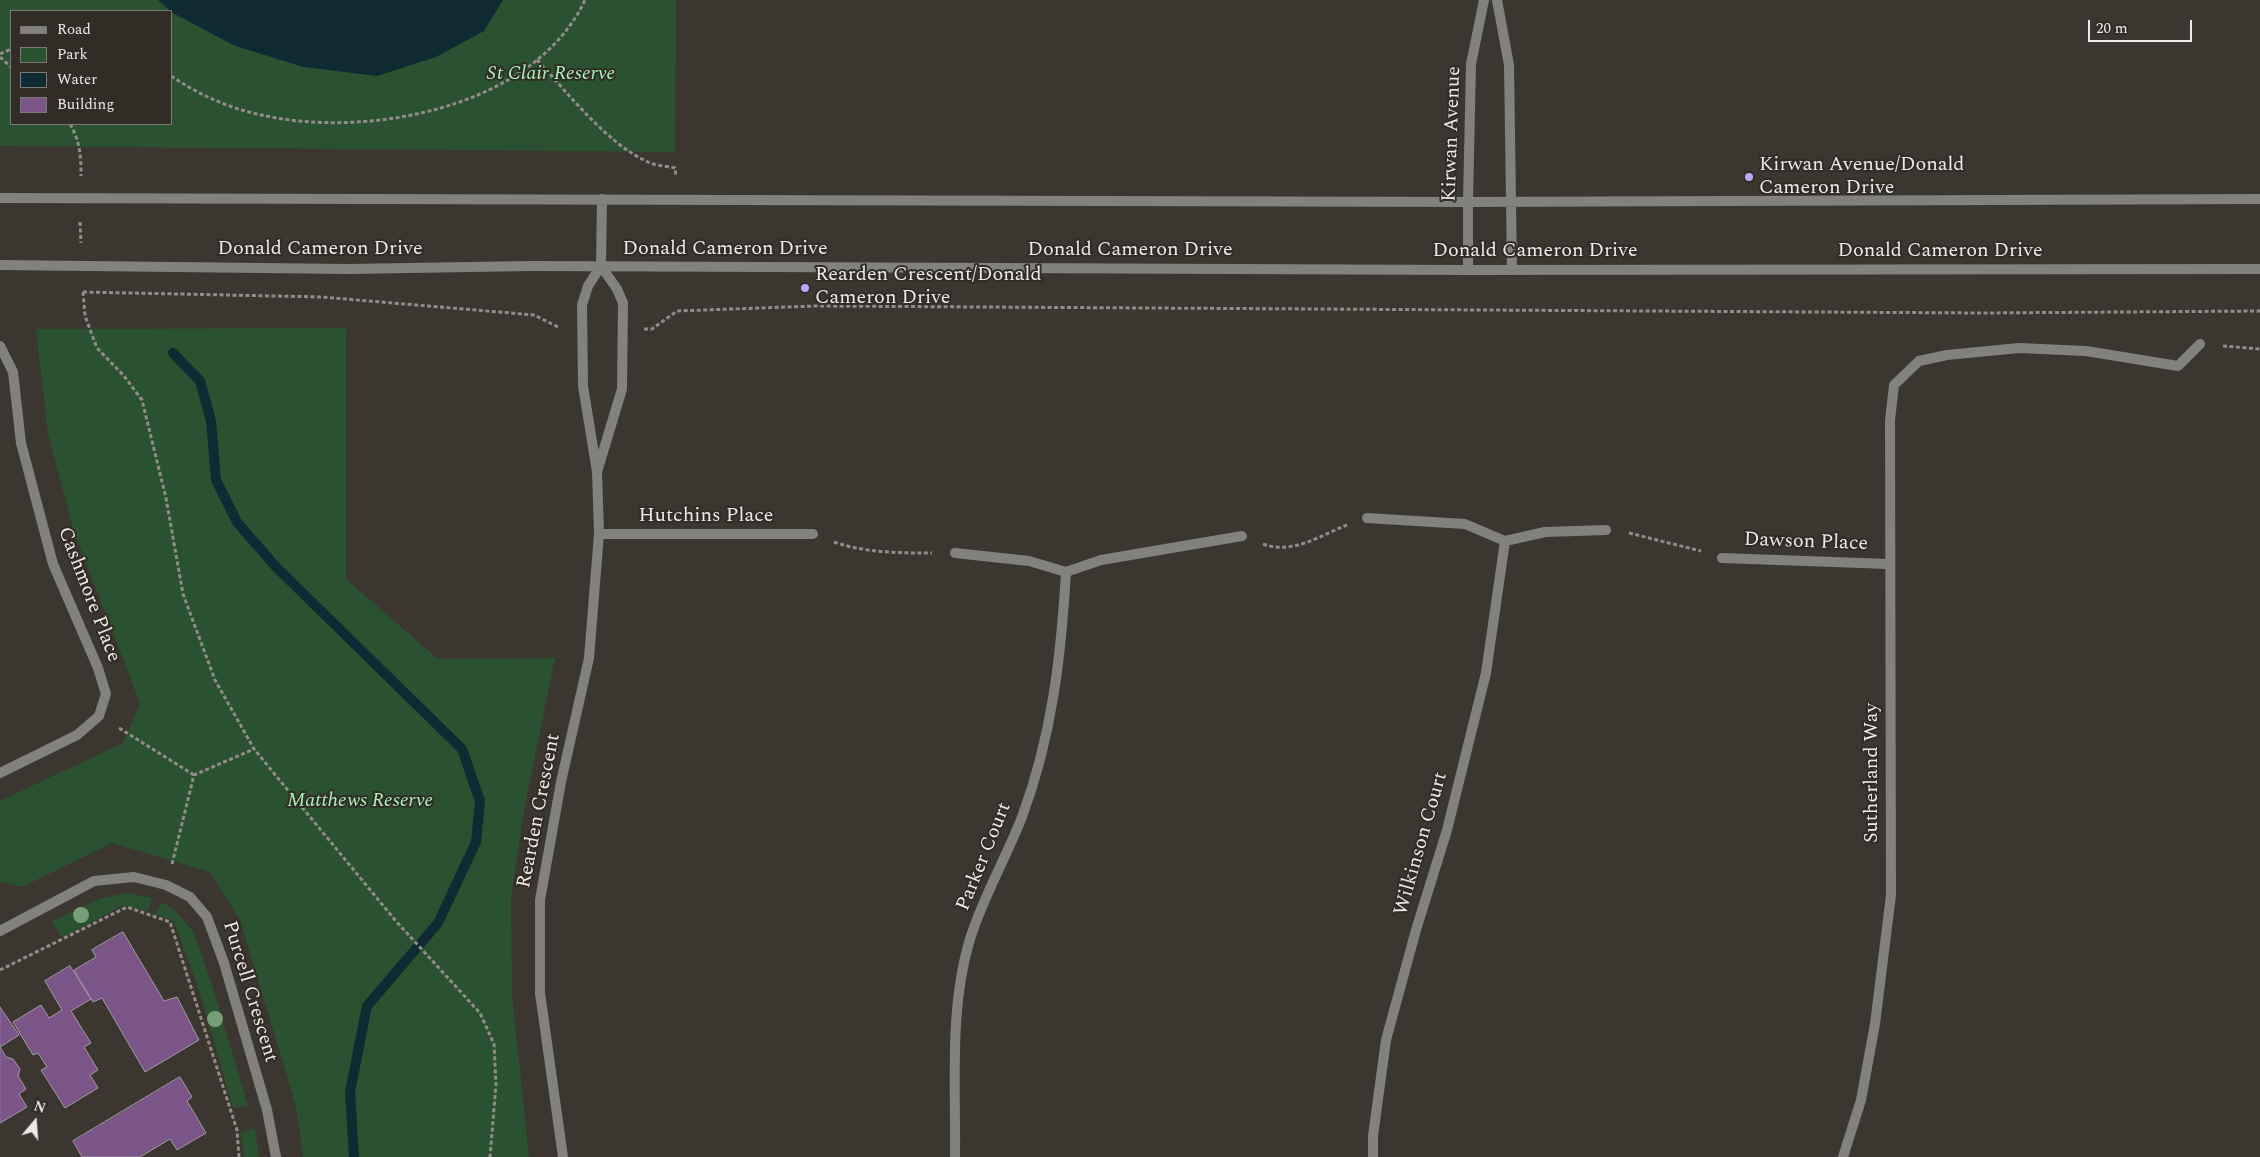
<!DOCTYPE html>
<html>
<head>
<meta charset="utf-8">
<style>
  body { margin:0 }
  #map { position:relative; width:2260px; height:1157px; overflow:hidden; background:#3c3630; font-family:Spectral,serif }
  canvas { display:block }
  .legend { position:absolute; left:10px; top:10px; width:162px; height:115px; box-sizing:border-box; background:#312c26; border:1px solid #7c7873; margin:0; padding:6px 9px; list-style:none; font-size:15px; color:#ede9e6 }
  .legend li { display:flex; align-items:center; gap:10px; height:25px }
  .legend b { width:25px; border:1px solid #7c7873 }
  .north { position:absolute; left:10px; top:1097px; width:50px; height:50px; -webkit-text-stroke:4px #312c26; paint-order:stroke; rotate:18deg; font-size:14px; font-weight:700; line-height:20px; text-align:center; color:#ede9e6 }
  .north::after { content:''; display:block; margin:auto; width:18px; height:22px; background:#ede9e6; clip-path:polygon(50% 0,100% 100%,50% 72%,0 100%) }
  .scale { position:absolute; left:2088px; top:20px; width:104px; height:22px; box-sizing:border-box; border:2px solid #ede9e6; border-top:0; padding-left:6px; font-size:15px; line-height:18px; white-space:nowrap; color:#ede9e6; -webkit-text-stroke:4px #312c26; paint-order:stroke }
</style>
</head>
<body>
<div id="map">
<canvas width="2260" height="1157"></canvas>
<ul class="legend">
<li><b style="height:6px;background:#81817d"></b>Road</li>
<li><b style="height:14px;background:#2a5230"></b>Park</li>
<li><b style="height:14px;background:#0f2a32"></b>Water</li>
<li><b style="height:14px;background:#7c5588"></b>Building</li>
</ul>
<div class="north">N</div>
<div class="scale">20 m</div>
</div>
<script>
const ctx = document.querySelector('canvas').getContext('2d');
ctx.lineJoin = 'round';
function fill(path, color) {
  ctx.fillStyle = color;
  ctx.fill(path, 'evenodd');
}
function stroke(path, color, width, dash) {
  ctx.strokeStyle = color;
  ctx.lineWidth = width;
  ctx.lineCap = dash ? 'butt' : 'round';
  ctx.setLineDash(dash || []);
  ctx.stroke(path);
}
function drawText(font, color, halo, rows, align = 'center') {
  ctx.font = font + ' Spectral,serif';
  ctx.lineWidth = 4;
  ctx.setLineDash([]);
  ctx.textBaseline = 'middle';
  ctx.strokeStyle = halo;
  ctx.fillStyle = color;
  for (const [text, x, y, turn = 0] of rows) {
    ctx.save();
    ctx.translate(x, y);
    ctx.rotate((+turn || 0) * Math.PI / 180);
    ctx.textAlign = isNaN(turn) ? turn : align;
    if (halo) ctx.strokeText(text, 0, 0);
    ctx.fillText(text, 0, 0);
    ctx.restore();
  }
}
fill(new Path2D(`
  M0,0H676L675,152L0,146ZM11,11H171V124H11Z
  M346,328V579L438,659L555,658L524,810L511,898L512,994L529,1157H303L296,1106L240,920L210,872L112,843L22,887L0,882V801L123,743L140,703L74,532L48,434L36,329Z
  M127,893L152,898L148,911L123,905L62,938L52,921L102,898Z
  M162,902L174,910L193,931L212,985L248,1106L233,1108L200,993L176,927L172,920L155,914Z
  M255,1128L259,1157H244L241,1133Z`), '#2a5230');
fill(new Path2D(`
  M158,0H503L484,31L436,57L377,76L304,67L235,46L171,12Z`), '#0f2a32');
stroke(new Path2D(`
  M173,353L200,381L211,421L216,480L237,522L275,566L462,749L480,801L476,842L438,923L367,1006L350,1092L354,1157`), '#0f2a32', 10);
const building = new Path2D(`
  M123,932L164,1001L177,997L199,1040L145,1072L102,998L93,1002L74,970L96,957L92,950Z
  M70,966L91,999L71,1011L91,1043L84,1047L98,1070L90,1075L98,1088L65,1108L41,1070L47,1067L38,1053L33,1055L13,1022L41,1005L49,1018L62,1010L45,981Z
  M0,1007L19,1035L0,1047L6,1057L13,1059L20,1069L18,1076L26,1089L19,1094L27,1107L0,1123Z
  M180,1077L192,1097L187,1101L206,1133L177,1150L170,1139L140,1157H82L73,1141Z`);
fill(building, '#7c5588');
stroke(building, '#a09ba2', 1);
stroke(new Path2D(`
  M0,54L11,49
  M0,57L11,67
  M537,60C569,94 606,143 648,162C656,166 667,166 675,168L676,177
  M171,76C198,94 226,107 257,114C364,140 534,109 585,0
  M70,124C80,141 81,156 81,176
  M80,222L81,243
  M83,292L322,297L534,315L560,328
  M83,292L85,316L97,348L124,376L142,400L166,498L183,594L215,680L254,749L395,920L480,1013L494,1044L496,1085L490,1157
  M644,329H652L677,311L815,306L1983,313L2260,311
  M2223,346L2260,349
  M1629,533L1701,551
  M834,542C866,553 899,553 932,553
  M1263,544C1293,555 1321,535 1347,525
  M119,728L194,775
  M172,864L194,775L254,749
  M0,970L127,907L170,922L237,1130L239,1157`), '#918c87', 3, [4, 2.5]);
stroke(new Path2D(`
  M1367,518L1465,524L1505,541L1545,532L1606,530
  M599,534H813
  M955,553L1029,561L1066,572L1101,560L1242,536
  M1722,558L1889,564`), '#81817d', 10);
stroke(new Path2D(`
  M1497,0L1509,65L1511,201
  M1468,202L1471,64L1484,0
  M0,346L13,372L21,443L53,564L98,668L106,694L99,716L77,735L0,773
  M0,931L94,881L134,877L166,885L190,897L207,917L224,963L267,1110L276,1157
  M563,1157L540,993V900L561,782L589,658L599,534L597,472L583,386L582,305L588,286L601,266L617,289L623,303L622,389L597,472
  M955,1157C956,1085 949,1008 970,939C983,897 1006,858 1022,817C1052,736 1061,657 1066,572
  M1373,1157V1136L1386,1040L1416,930L1447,830L1486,673L1505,541
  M1843,1157L1861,1100L1875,1024L1891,895L1890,420L1894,385L1919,361L1947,355L2019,348L2086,351L2178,366L2200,344`), '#81817d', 10);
stroke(new Path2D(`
  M0,198L1468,202L2260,199
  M1511,201L1512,270
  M1468,202V270
  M0,265L348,269L531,266L1468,270L2260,269
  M601,266L602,199`), '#81817d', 10);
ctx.fillStyle = '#779f77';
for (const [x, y] of [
  [81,915],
  [215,1019]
]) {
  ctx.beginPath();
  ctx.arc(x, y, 8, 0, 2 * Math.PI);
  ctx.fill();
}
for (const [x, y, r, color] of [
  [1749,177,5,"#b6acf8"],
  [805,288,5,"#b6acf8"]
]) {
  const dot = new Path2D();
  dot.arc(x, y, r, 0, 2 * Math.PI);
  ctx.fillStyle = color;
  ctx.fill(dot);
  stroke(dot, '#312c26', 2);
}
drawText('italic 20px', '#a7f5b1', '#312c26', [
  ["St Clair Reserve",551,75],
  ["Matthews Reserve",360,802]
]);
drawText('20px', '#ede9e6', '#312c26', [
  ["Kirwan Avenue",1453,134,-88],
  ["Donald Cameron Drive",320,250],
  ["Donald Cameron Drive",725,250],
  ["Donald Cameron Drive",1130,251],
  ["Donald Cameron Drive",1535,252],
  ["Donald Cameron Drive",1940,252],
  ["Hutchins Place",706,517],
  ["Dawson Place",1806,543,2],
  ["Cashmore Place",88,595,69],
  ["Sutherland Way",1873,773,-90],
  ["Rearden Crescent",540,811,-79],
  ["Wilkinson Court",1422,844,-74],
  ["Parker Court",985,857,-68],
  ["Purcell Crescent",249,992,73]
]);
drawText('20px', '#ede9e6', '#312c26', [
  ["Kirwan Avenue/Donald",1759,166],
  ["Cameron Drive",1759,189],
  ["Rearden Crescent/Donald",815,276],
  ["Cameron Drive",815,299]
], 'left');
</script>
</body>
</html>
